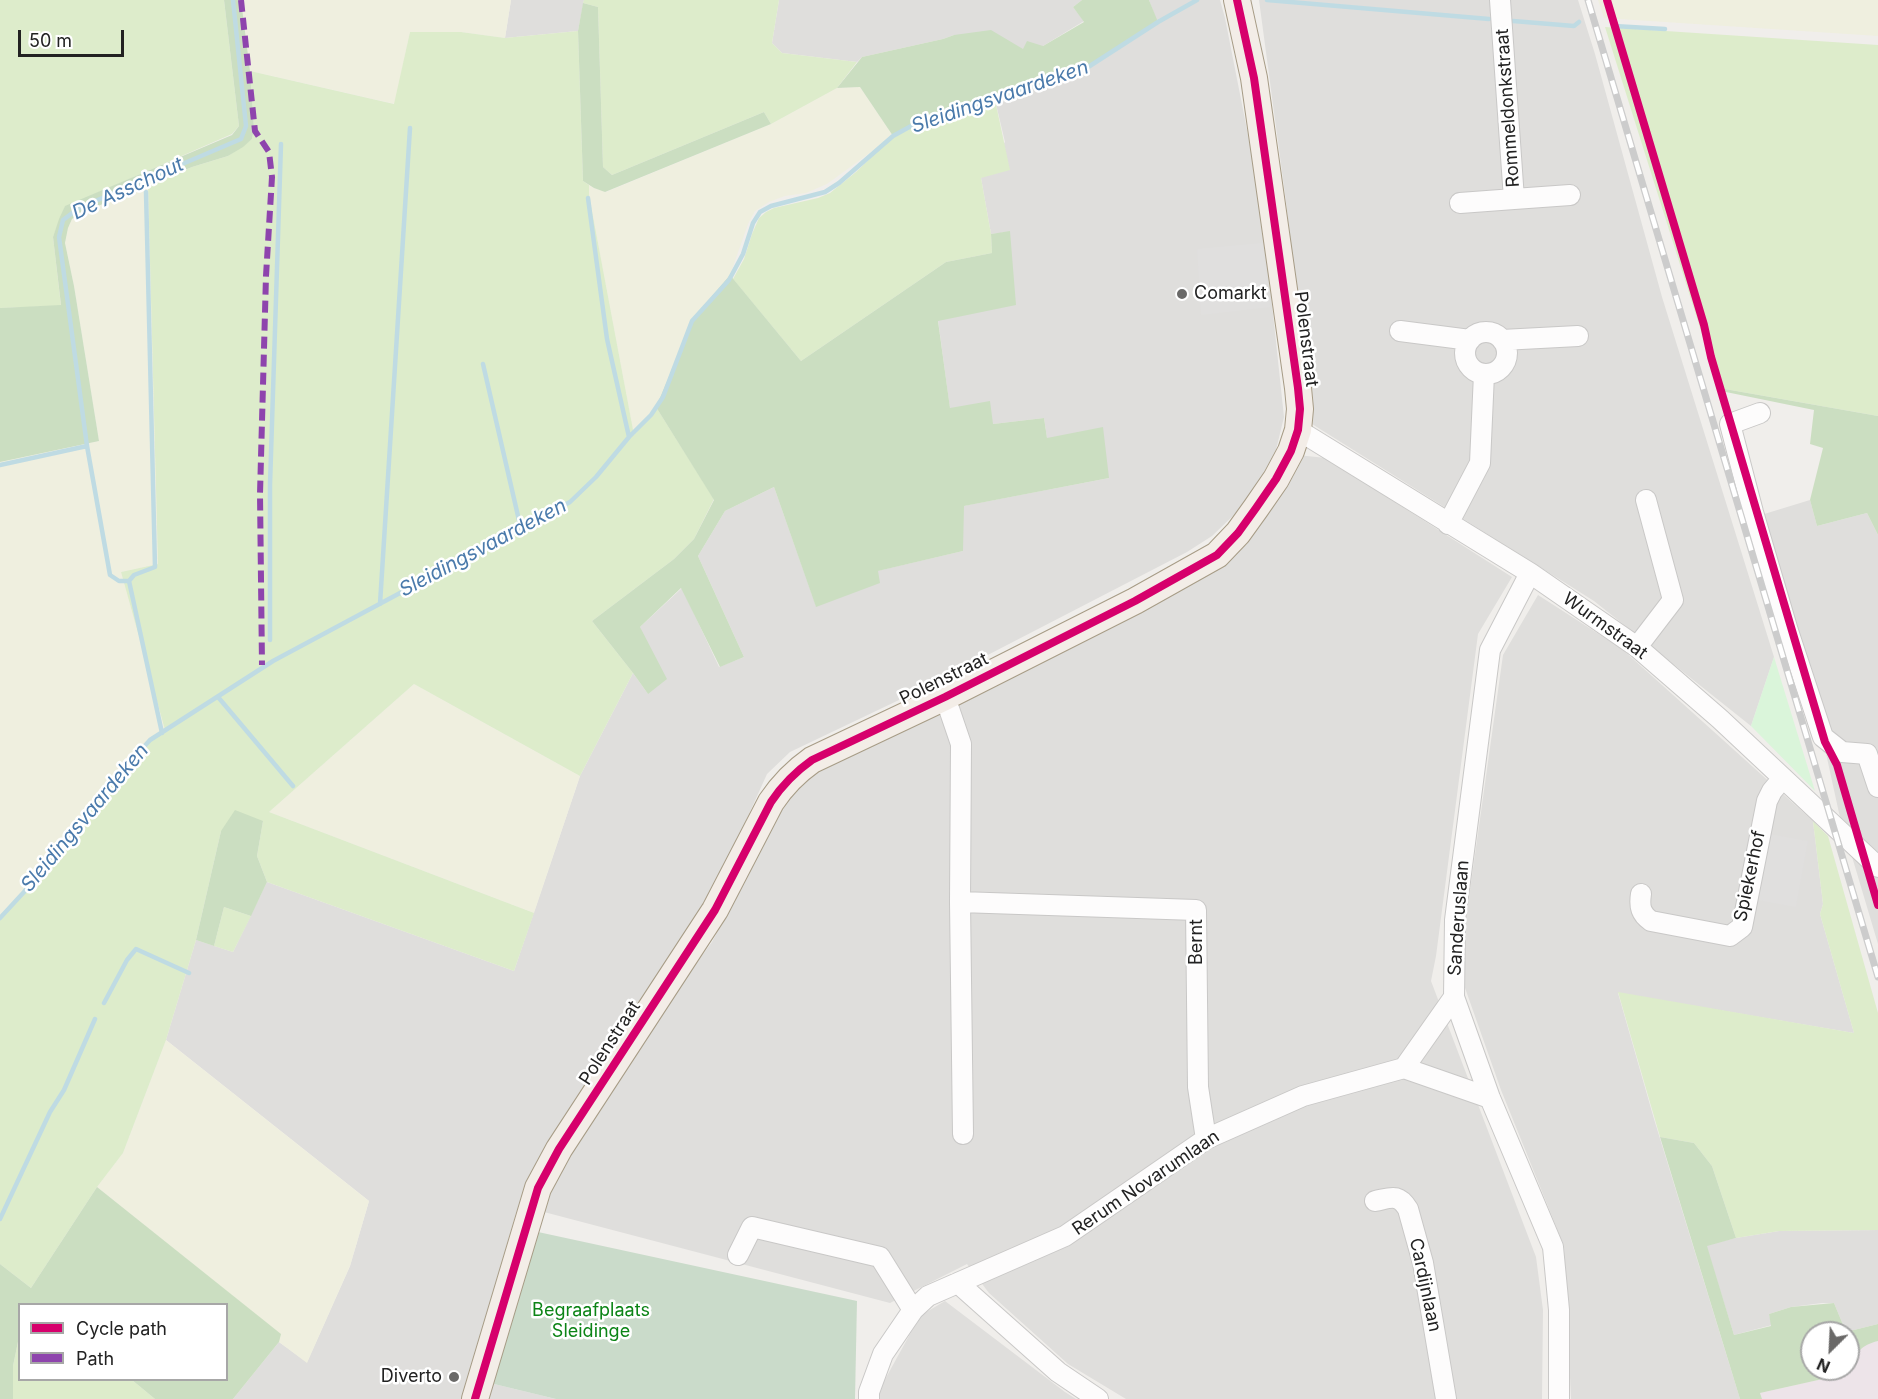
<!DOCTYPE html>
<html>
<head>
<meta charset="utf-8">
<style>
  body { margin:0 }
  #map { position:relative; width:1878px; height:1399px; overflow:hidden; background:#f0eeeb; font-family:Inter,sans-serif }
  canvas { display:block }
  .legend { position:absolute; left:18px; top:1303px; width:210px; height:78px; box-sizing:border-box; background:#fff; border:2px solid #a7a7a7; margin:0; padding:8px 10px; list-style:none; font-size:18px; color:#222 }
  .legend li { display:flex; align-items:center; gap:12px; height:30px }
  .legend b { width:30px; border:2px solid #a7a7a7 }
  .north { position:absolute; left:1800px; top:1321px; width:60px; height:60px; box-sizing:border-box; background:#fff; border:2px solid #a7a7a7; border-radius:50%; rotate:204deg; font-size:16px; font-weight:700; line-height:24px; text-align:center; color:#222 }
  .north::after { content:''; display:block; margin:auto; width:21px; height:27px; background:#6a6968; clip-path:polygon(50% 0,100% 100%,50% 72%,0 100%) }
  .scale { position:absolute; left:18px; top:30px; width:106px; height:27px; box-sizing:border-box; border:3px solid #222; border-top:0; padding-left:8px; font-size:18px; line-height:21px; white-space:nowrap; color:#222; -webkit-text-stroke:4px #fff; paint-order:stroke }
</style>
</head>
<body>
<div id="map">
<canvas width="1878" height="1399"></canvas>
<ul class="legend">
<li><b style="height:8px;background:#d6006c"></b>Cycle path</li>
<li><b style="height:8px;background:#8e44ad"></b>Path</li>
</ul>
<div class="north">N</div>
<div class="scale">50 m</div>
</div>
<script>
const ctx = document.querySelector('canvas').getContext('2d');
ctx.lineJoin = 'round';
function fill(path, color) {
  ctx.fillStyle = color;
  ctx.fill(path, 'evenodd');
}
function stroke(path, color, width, dash) {
  ctx.strokeStyle = color;
  ctx.lineWidth = width;
  ctx.lineCap = dash ? 'butt' : 'round';
  ctx.setLineDash(dash || []);
  ctx.stroke(path);
}
function drawText(font, color, halo, rows, align = 'center') {
  ctx.font = font + ' Inter,sans-serif';
  ctx.lineWidth = 5;
  ctx.setLineDash([]);
  ctx.textBaseline = 'middle';
  ctx.strokeStyle = halo;
  ctx.fillStyle = color;
  for (const [text, x, y, turn = 0] of rows) {
    ctx.save();
    ctx.translate(x, y);
    ctx.rotate((+turn || 0) * Math.PI / 180);
    ctx.textAlign = isNaN(turn) ? turn : align;
    if (halo) ctx.strokeText(text, 0, 0);
    ctx.fillText(text, 0, 0);
    ctx.restore();
  }
}
fill(new Path2D(`
  M511,0H584L578,31L505,38Z
  M779,0H1082L1073,7L1084,21L1043,46L1024,50L954,35L943,39L862,57L857,62L782,53L772,43Z
  M1149,0H1220L1225,18L1261,201L1284,417L1275,454L1258,484L1238,511L1212,536L1187,552L920,690L790,752L767,774L725,867L691,927L543,1152L516,1213L462,1399H233L279,1342L307,1362L350,1266L369,1201L166,1040L196,940L233,952L267,882L514,971L580,776L633,673L648,694L640,627L682,588L719,667L744,657L698,556L725,511L774,487L816,606L877,571L963,551V506L1109,478L1047,438L1044,418L993,424L950,409L938,320L1010,232L991,234L981,178L1005,142L995,100L1082,71L1157,22Z
  M1259,0H1578L1595,54L1662,297L1774,657L1751,726L1594,601L1312,424L1285,194Z
  M1297,455L1326,458L1512,577L1478,634L1436,956L1431,981L1536,1257L1543,1310L1542,1399H1126L1068,1364L989,1293L967,1264L890,1303L544,1212L553,1178L682,982L712,942L791,792L817,767L1210,572Z
  M1810,500L1817,526L1867,513L1878,535V944L1839,813L1822,735L1761,515Z
  M1538,595L1622,649L1813,821L1823,904L1820,914L1854,1033L1618,993L1654,1119L1740,1399H1571L1564,1246L1501,1090L1464,985V933L1503,655Z
  M1878,1230V1324L1846,1332L1834,1303H1822L1791,1307L1769,1314L1772,1325L1734,1335L1706,1245L1736,1238L1779,1231Z
  M945,1301L1065,1392L1076,1399H877V1394L910,1334L923,1314Z
  M490,1383L556,1399H486Z`), '#dfdedc');
fill(new Path2D(`
  M1878,1341V1399H1762L1760,1393L1844,1374L1857,1352L1865,1344Z`), '#ede4e9');
fill(new Path2D(`
  M241,0H511L505,38L461,32H410L395,104L250,71Z
  M1598,0H1878V36L1604,18Z
  M860,87L893,136L827,184L806,193L785,196L769,202L755,211L748,224L730,275L695,316L656,407L634,436L589,195V185L594,188L606,192L771,124L837,88Z
  M148,186L158,564L121,572L165,730L138,752L9,909L0,918V462L99,441L74,286L65,243L68,228L72,219L81,213Z
  M414,684L580,776L534,913L269,812Z
  M166,1040L369,1201L350,1266L307,1363L279,1342L280,1334L97,1187L123,1153Z`), '#efefdf');
fill(new Path2D(`
  M0,0H224L239,126L232,134L65,207L53,237L61,306L0,308Z
  M584,0H779L772,43L782,53L857,62L837,88L771,124L764,112L612,175L603,167L598,7L583,3Z
  M1605,27L1878,45V416L1719,388Z
  M578,31L583,181L589,185V195L634,435L656,407L714,499L694,539L674,559L592,621L633,673L580,776L414,684L269,812L534,913L514,971L267,882L257,856L263,821L221,831L196,940L166,1040L123,1153L97,1187L31,1288L0,1264V918L9,909L138,752L165,730L121,572L158,564L148,186L192,167L228,156L252,139L254,128L250,71L394,104L410,32H461L505,38Z
  M995,100L1010,170L981,178L991,234L992,253L946,262L801,361L733,279L744,259L752,234L759,218L766,212L774,208L818,198L830,193L856,172L893,136L913,125Z
  M1813,821L1828,836L1878,1013V1230L1779,1231L1736,1238L1712,1166L1694,1143L1660,1137L1618,992L1854,1033L1820,914L1823,904Z
  M224,907L251,916L233,952L214,946Z
  M19,1337L20,1380H132L155,1399H13V1366Z`), '#ddeccb');
fill(new Path2D(`
  M224,0H241L250,71L254,128L252,139L243,147L228,156L192,167L81,213L72,219L68,228L65,243L74,286L99,441L0,462V308L61,305L53,237L59,219L65,206L232,135L239,126Z
  M1082,0H1149L1158,22L1082,71L913,125L893,136L860,87L837,88L862,57L943,39L954,35L991,30L1023,49L1027,41L1043,46L1084,22L1073,7Z
  M583,3L598,7L603,167L612,175L764,112L771,124L605,192L594,188L583,181L578,31Z
  M1010,231L1016,305L938,321L950,408L990,401L993,424L1044,418L1047,438L1103,427L1109,478L964,506L963,551L878,571L880,583L816,607L774,487L725,511L698,556L744,657L720,667L681,588L640,627L667,679L648,694L633,673L592,621L674,559L694,539L714,500L656,407L695,316L730,275L801,361L946,262L992,253L991,234Z
  M1719,388L1878,416V535L1867,513L1817,526L1810,500L1823,448L1810,444L1814,410L1721,391Z
  M235,810L263,821L257,856L267,882L251,916L224,907L214,946L196,940L221,831Z
  M1660,1137L1694,1143L1712,1166L1736,1238L1707,1246L1734,1335L1771,1326L1769,1314L1791,1307L1834,1303L1846,1332L1878,1324V1341C1861,1345 1856,1353 1848,1368V1333H1812V1369H1847L1845,1374L1760,1393L1762,1399H1740Z
  M97,1187L281,1334L279,1342L233,1399H155L132,1380H226V1304H20L19,1337L13,1366V1399H0V1264L31,1288Z`), '#cbdec1');
fill(new Path2D(`
  M538,1232L857,1301L855,1399H556L490,1383Z`), '#cadbca');
fill(new Path2D(`
  M1774,657L1815,791L1751,726Z`), '#daf5da');
fill(new Path2D(`
  M1263,243L1270,307L1201,315L1197,249Z
  M1769,834L1808,841L1796,907L1757,900Z`), '#e0dfde');
stroke(new Path2D(`
  M1267,0L1489,19
  M1513,21L1574,26L1579,22
  M1614,26L1665,29
  M588,198L607,339L629,437
  M483,364L521,529
  M0,465L87,446
  M129,581L134,575L155,567L146,192
  M380,604L410,128
  M270,640V485L281,144
  M218,697L293,786
  M162,733L129,581H119L110,575L87,446L59,237L63,220L79,208L241,139L246,126L233,0
  M0,918L24,892L102,793L150,740L273,661L570,502L596,477L629,437L651,415L663,397L692,321L729,280L743,254L753,223L760,212L771,206L825,192L839,183L893,136L913,125L1082,71L1158,22L1197,0
  M104,1003L127,960L136,949L189,973
  M0,1219L50,1112L64,1090L95,1019`), '#bfdbe3', 4.5);
const minor = new Path2D(`
  M1514,199L1570,195
  M1460,203L1514,199L1500,0
  M1400,331L1470,340
  M1465 353a21 21 0 1 1 42 0a21 21 0 1 1-42 0Z
  M1502,340L1578,336
  M1760,413L1730,424L1753,512L1788,631L1823,737L1842,752L1867,754L1878,787
  M1298,430L1530,573L1637,647L1720,719L1878,867
  M1448,524L1480,463L1484,374
  M1530,573L1490,650L1455,920L1454,997L1490,1098L1553,1247L1559,1310V1399
  M1637,647L1673,600L1646,500
  M945,697L961,744L960,902L1196,910L1198,1087L1206,1139
  M1641,894C1639,907 1641,914 1651,921L1730,936L1742,927L1767,801L1772,791L1783,778
  M960,902L963,1134
  M1404,1068L1490,1098
  M1375,1201C1391,1198 1398,1193 1408,1209L1423,1263L1446,1399
  M738,1255L752,1227L880,1257L913,1310
  M958,1283L1058,1372L1098,1399
  M869,1399V1392L883,1354L913,1310L928,1296L1065,1236L1206,1139L1303,1096L1404,1068L1454,997`);
const major = new Path2D(`
  M475,1399L538,1188L559,1149L715,910L771,802C783,784 795,772 812,760L945,697L1135,601L1217,555L1238,533L1256,508L1276,479L1291,451L1298,430L1300,409L1298,388L1254,78L1237,0`);
stroke(minor, '#c9c8c7', 22);
stroke(major, '#a79c86', 28);
stroke(minor, '#fdfcfc', 20);
stroke(major, '#f3ede7', 26);
const rail = new Path2D(`
  M1588,0L1878,977`);
stroke(rail, '#ccc', 7);
stroke(rail, '#fff', 4.5, [14]);
stroke(new Path2D(`
  M241,0L255,131L269,152L272,177L266,276L260,494L262,665`), '#8e44ad', 6, [12, 6]);
stroke(new Path2D(`
  M1607,0L1704,325L1711,357L1825,742L1837,765L1878,905
  M475,1399L538,1188L559,1149L715,910L771,802C783,784 795,772 812,760L945,697L1135,601L1217,555L1238,533L1256,508L1276,479L1291,451L1298,430L1300,409L1298,388L1254,78L1237,0`), '#d6006c', 8);
for (const [x, y, r, color] of [
  [1182,294,6,"#6a6968"],
  [454,1377,6,"#6a6968"]
]) {
  const dot = new Path2D();
  dot.arc(x, y, r, 0, 2 * Math.PI);
  ctx.fillStyle = color;
  ctx.fill(dot);
  stroke(dot, '#fff', 2);
}
drawText('18px', '#222', '#fff', [
  ["Rommeldonkstraat",1508,108,-94],
  ["Polenstraat",1306,339,83],
  ["Wurmstraat",1605,626,36],
  ["Polenstraat",944,679,-26],
  ["Spiekerhof",1750,876,-78],
  ["Sanderuslaan",1459,918,-86],
  ["Bernt",1197,942,-90],
  ["Polenstraat",610,1043,-57],
  ["Rerum Novarumlaan",1146,1183,-34],
  ["Cardijnlaan",1425,1285,78]
]);
drawText('18px', '#222', '#fff', [
  ["Comarkt",1194,294],
  ["Diverto",442,1377,"right"]
], 'left');
drawText('18px', '#0c8416', '#fff', [
  ["Begraafplaats",591,1311],
  ["Sleidinge",591,1332]
]);
drawText('italic 20px', '#4a7aab', '#fff', [
  ["Sleidingsvaardeken",1000,97,-19],
  ["De Asschout",128,189,-25],
  ["Sleidingsvaardeken",483,548,-28],
  ["Sleidingsvaardeken",85,818,-50]
]);
</script>
</body>
</html>
